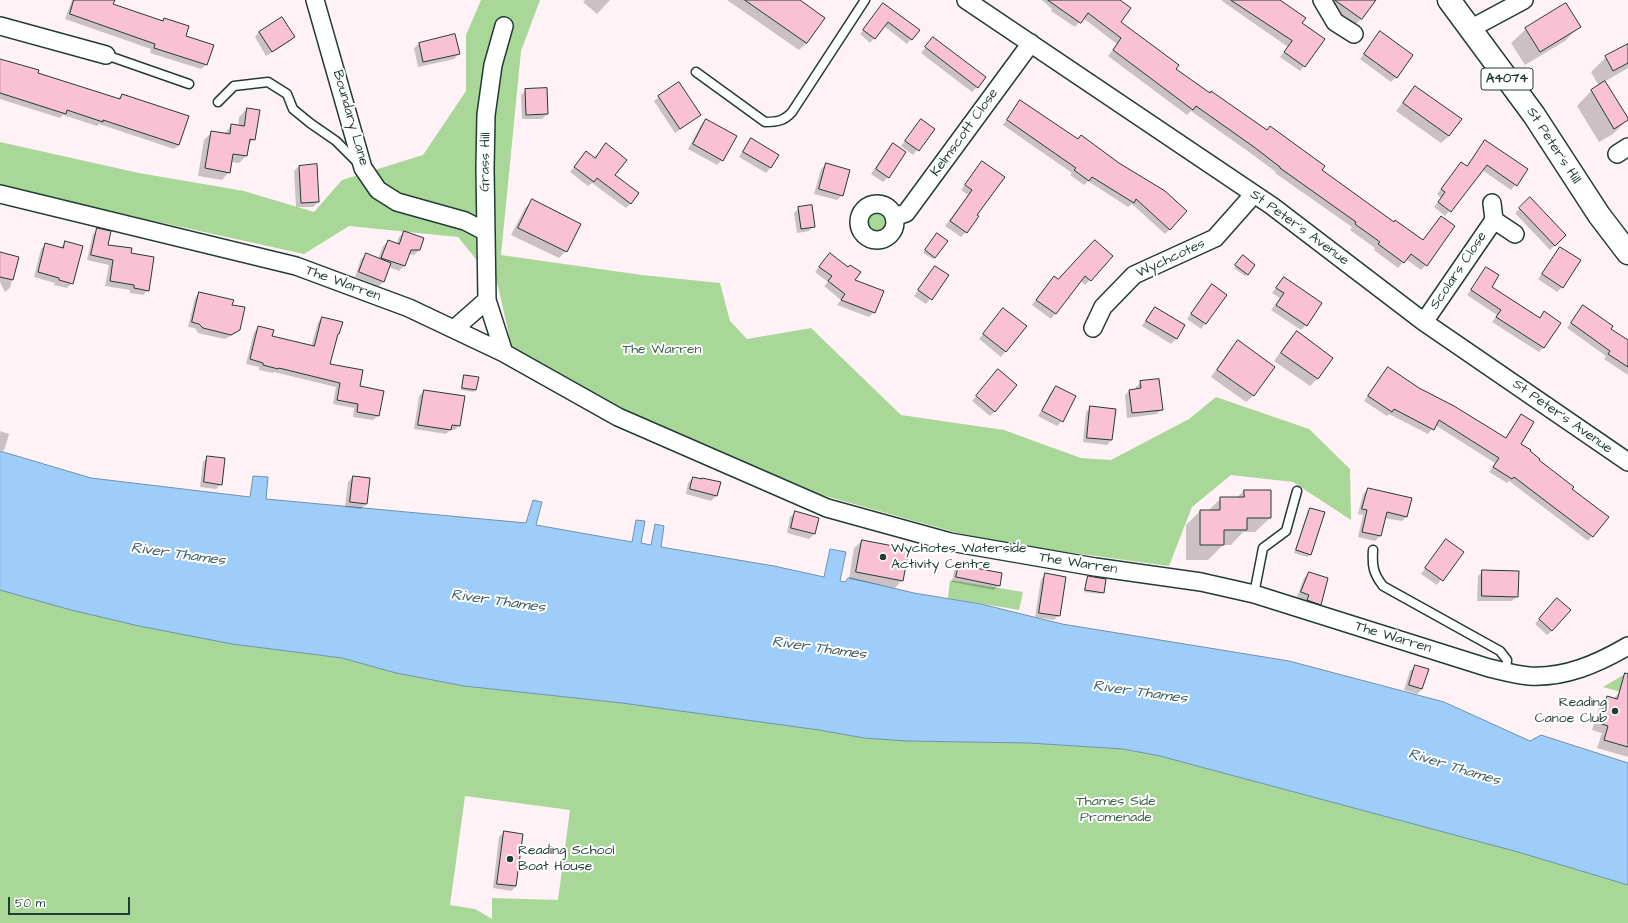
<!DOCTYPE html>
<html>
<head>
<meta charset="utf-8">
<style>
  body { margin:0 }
  #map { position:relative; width:1628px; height:923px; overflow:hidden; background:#fef2f6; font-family:"Architects Daughter",sans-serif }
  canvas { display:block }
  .scale { position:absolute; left:8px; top:897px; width:122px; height:18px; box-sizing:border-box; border:2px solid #1f3d34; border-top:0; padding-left:5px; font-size:12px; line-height:14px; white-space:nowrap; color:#1f3d34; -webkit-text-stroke:3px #fff; paint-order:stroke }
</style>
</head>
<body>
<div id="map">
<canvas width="1628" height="923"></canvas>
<div class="scale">50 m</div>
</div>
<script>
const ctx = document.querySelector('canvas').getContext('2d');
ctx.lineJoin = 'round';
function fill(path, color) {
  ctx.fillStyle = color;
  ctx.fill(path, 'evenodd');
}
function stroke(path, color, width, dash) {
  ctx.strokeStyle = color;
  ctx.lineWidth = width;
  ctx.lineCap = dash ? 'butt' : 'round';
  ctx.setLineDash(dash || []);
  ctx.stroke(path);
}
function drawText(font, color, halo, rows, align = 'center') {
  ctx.font = font + ' "Architects Daughter",sans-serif';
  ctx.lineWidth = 4;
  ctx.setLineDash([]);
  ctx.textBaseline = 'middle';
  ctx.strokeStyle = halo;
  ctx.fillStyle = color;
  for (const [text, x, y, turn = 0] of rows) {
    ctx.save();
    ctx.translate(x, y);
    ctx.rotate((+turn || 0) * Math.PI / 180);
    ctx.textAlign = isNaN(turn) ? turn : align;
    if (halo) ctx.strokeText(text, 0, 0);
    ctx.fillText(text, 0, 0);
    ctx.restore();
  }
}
fill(new Path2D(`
  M481,0H540L521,51L501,255L642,275L720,283L730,321L747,339L811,328L901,415L1004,430L1081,458L1111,460L1189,419L1216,397L1309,429L1350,469L1351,520L1293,482L1231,475L1192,507L1169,566L986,541L818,494L628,414L512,348L498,286L458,237L349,226L304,254L0,187V142L139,173L244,191L314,212L342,180L423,155L466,91V35Z
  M866 223a10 10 0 1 1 20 0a10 10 0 1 1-20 0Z
  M950,580L1023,592L1019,610L948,598Z
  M0,590L71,610L232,644L342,658L396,673L464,686L622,703L819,730L864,738L907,741L1029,743L1123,749L1160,756L1518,852L1628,885V923H0ZM465,796L570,810L558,900L492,898V919L475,909L450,905Z
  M1628,672V694L1603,687L1625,674Z`), '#a9d797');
const water = new Path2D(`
  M0,451L91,478L250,497L253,476L268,477L266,499L526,523L533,500L542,502L536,525L632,542L636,520L645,521L641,543L651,545L655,524L664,526L661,547L774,566L824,577L830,549L846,552L840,581L845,582L848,578H850L914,593L981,604L1062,624L1289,661L1444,702L1530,741L1541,735L1628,763V885L1518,852L1160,756L1123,749L1029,743L907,741L864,738L819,730L622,703L464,686L396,673L342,658L232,644L139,626L71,610L0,590Z`);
fill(water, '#9ecdfa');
stroke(water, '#6b93ab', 1);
fill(new Path2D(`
  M72,0H107L112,5L161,22L164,19L185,36L206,65L201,69L150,53L151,49L65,19Z
  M585,0H610L597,14L583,2Z
  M727,0H798L807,43L799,50Z
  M1042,0H1118L1120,22L1175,69L1266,131L1270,127L1321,170L1394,223L1423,241L1441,217L1426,265L1421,270L1406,259L1398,268L1374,250L1375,248L1350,230L1352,227L1275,173L1276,172L1249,152L1191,111L1187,115L1108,56L1117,44L1083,18L1075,27L1051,11L1052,9Z
  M1222,0H1276L1301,23L1304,66L1300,71L1280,57L1288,47L1222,1Z
  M1326,0H1375L1361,19L1348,32Z
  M880,8L918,30L907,44L884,26L870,43L860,34Z
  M1579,27L1565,41L1525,65L1511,43L1526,29Z
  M259,32L294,37L289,42L266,56L255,37Z
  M1380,32L1396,77L1391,82L1360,59Z
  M455,35L459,54L454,59L418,67L414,48L419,44Z
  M929,43L977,87L972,92L921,53Z
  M1628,45V68L1604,82L1628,119L1613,134L1599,142L1577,106L1591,91L1599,86L1591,72L1606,57Z
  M0,60L38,71L37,74L117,99L122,95L179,145L174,149L99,124L97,126L63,115L60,118L0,99Z
  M1415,87L1461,119L1449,136L1441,143L1396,111Z
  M526,90L547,114L542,119H522L521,95Z
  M659,97L700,115L675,133L654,101Z
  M1020,101L1078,140L1170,229L1165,234L1132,204L1128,207L1088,181L1084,185L1070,175L1072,173L1003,125Z
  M247,109L254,139L248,145L246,156L239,163L231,162L229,172L222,180L198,176L204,140L212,132L224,134L232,125L238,126L239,117Z
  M921,120L933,129L913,155L901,146Z
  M706,121L722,160L717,165L688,149L701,125Z
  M751,140L778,155L770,168L766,173L739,157L747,144Z
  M1485,141L1527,170L1511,190L1482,170L1445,216L1434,207L1441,198L1437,194L1457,168L1466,167Z
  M893,144L888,177L883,182L871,174L888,149Z
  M606,145L614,175L631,203L626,208L592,183L588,186L570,172L581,158H594Z
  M826,164L842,195L837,200L814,194L821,169Z
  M299,166L318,202L313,207H296L294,171Z
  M978,167L976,215L966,232L961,237L945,226L968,195L961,190Z
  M1530,199L1565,235L1550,250L1515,213Z
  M532,201L566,251L559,258L511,235L525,208Z
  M799,208L814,226L809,231L797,233L794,213Z
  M98,229L107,246L130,254L148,290L143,295L130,293V290L105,286L109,265L87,260L93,234Z
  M404,232L419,250L414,255L408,254L404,266L399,271L389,267L384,281L379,286L355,277L361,259L366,255L378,259L383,246L388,242L396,245L399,237Z
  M935,237V257L933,259L923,253Z
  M65,243L72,283L67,288L54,285L55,283L34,277L41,249L46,244L60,248Z
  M1560,248L1562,287L1557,292L1538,279L1556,253Z
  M0,253L17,258L10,288L5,292L0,282Z
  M830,254L854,280L874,312L869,317L837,305L841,300L824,286L828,282L815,272Z
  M1112,256L1085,285L1081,281L1051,319L1032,305L1054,277L1058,280Z
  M1241,259L1247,274L1245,276L1234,268Z
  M936,267L948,276L926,304L914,296Z
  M1487,269L1490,287L1539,319L1544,313V347L1539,352L1492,322L1497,315L1467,295Z
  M1284,278L1306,325L1301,330L1271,310L1280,298L1272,293Z
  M1212,285L1226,295L1201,329L1187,319Z
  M199,293L239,329L234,334L225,339L198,333L195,328L188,327L195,298Z
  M1583,307L1610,329L1628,341V375L1604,359L1606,356L1567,328Z
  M1155,308L1184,325L1176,339L1171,344L1142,326L1150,313Z
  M999,314L1025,327L1001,357L979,339Z
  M322,318L338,334L337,336L329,365L359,387L378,416L373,420L353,417L354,408L333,404L336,387L274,372L273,373L259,370V367L246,364L254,332L259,327L271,337L311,347L318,322Z
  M1297,332L1332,358L1317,379L1310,386L1274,361L1289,340Z
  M1238,342L1254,395L1246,402L1211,377L1231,349Z
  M1388,368L1419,388L1505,438L1521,415L1519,444L1571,490L1607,517L1588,541L1509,481L1507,483L1489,472L1495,463L1435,425L1428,434L1389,414L1387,416L1364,401Z
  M998,370L995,411L990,416L972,401Z
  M465,376L476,390L473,392L461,390L463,378Z
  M1141,382L1162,409L1157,414L1127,418L1125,395L1129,391L1136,390V387Z
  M1056,387L1075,397L1062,421L1042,409L1051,392Z
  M424,391L459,425L455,430H450L446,434L414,429L419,396Z
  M1091,407L1111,440L1107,445L1083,442L1086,412Z
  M1041,411L1061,422L1057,426L1038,416Z
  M0,431L9,434L5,448L3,451L0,450Z
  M208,457L221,484L216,489L200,487L203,462Z
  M353,477L366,504L361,509L345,507L348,482Z
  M693,478L716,496L711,501L686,494L688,483Z
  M1368,489L1406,517L1402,521L1384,518L1380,536L1375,541L1358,537L1363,515L1358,514L1363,494Z
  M1244,491H1270V518L1255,532H1243L1231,545H1223L1208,560H1186V525L1200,511H1208L1221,498H1236Z
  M1310,509L1323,513L1310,555L1308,557L1294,553L1308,511Z
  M795,513L814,534L809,539L787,533L790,517Z
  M1446,540L1462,552L1437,585L1421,574Z
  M862,541L902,580L895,588L849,579L854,548Z
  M959,566L999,585L994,590L952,582L954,571Z
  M1483,571L1517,596L1512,601H1477L1478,576Z
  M1309,573L1320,604L1315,609L1303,605L1305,600L1297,597L1304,578Z
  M1046,574L1059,615L1054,620L1035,617L1041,579Z
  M1088,577L1103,592L1100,594L1084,592L1086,579Z
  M1552,604V631L1547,635L1535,624Z
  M1415,666L1422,689L1417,694L1404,690L1410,671Z
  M1619,693L1628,695V757L1597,748L1602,733L1592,730L1600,705L1607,698L1613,699Z
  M504,832L516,886L511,891L493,888L499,837Z`), '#0003');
const building = new Path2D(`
  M74,0H115L113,4L163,21L164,18L189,26L186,36L214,45L207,65L154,48L155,44L70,14Z
  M745,0H800L825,18L807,43Z
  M1048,0H1120L1131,8L1121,22L1179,65L1176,69L1210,93L1211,91L1267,130L1270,126L1325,166L1322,170L1394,222L1395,220L1423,240L1441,216L1455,226L1427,266L1411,254L1404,263L1378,244L1380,242L1355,224L1356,222L1280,168V167L1254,147L1196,106L1193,110L1113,50L1121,38L1088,13L1081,23Z
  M1231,0H1280L1306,18L1302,23L1325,39L1305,67L1284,52L1292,41Z
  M1335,0H1376L1362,19Z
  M883,3L920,30L912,40L888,22L875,39L863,30Z
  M1566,3L1581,27L1540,52L1525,28Z
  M282,17L295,37L272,52L259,32Z
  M1380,31L1413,55L1397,78L1364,54Z
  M455,34L460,54L423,62L419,43Z
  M933,37L986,77L978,88L925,47Z
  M1628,44V63L1613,71L1605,56Z
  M0,59L39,70L38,73L120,99L122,94L189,116L179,145L103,120V122L67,110L66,114L0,93Z
  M1605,81L1628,118V120L1614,129L1591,90Z
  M679,82L701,115L680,129L658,96Z
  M1415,86L1462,119L1449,136L1403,103Z
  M547,88L548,114L526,115L525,89Z
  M1020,100L1078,139L1081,135L1119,163L1165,191L1187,211L1170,230L1136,199L1134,203L1092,177L1089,181L1074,170L1076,168L1007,120Z
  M247,108L260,110L255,140L250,139L247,156L233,154L230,173L205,168L211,131L230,134L231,124L244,126Z
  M706,119L737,136L723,161L693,144Z
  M921,119L935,129L919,151L905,141Z
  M751,138L779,155L771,168L743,152Z
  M1485,140L1528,169L1517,186L1487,165L1451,212L1438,202L1445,192L1441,189L1461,162L1467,166Z
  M606,143L627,160L615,175L639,193L631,204L597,178L594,182L574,167L586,151L595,158Z
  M893,143L906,152L889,178L876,169Z
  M982,161L1005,177L977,215L979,216L967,233L950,221L972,190L965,185Z
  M826,163L850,170L843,196L819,189Z
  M317,164L319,202L301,203L299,166Z
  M1530,197L1566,235L1555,246L1519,208Z
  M532,199L581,224L567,252L518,228Z
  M812,205L815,227L801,229L798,207Z
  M97,228L111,231L108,245L132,248L131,253L154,257L149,291L134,288V285L110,281L113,260L91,255Z
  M404,231L424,238L420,250H411L405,266L381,258L388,240L399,244Z
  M937,233L948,241L935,258L925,250Z
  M1095,240L1113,256L1091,281L1085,276L1056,314L1036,300L1054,276L1058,279Z
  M65,241L83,246L73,284L59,280V278L38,272L45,243L63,248Z
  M1560,247L1581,260L1563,288L1542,274Z
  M0,252L19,257L13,280L0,277Z
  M366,253L391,263L384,282L359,272Z
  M830,253L848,267L850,265L861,272L855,280L884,291L875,313L841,300L845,294L828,281L832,276L819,267Z
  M1243,255L1255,265L1248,275L1235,265Z
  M935,266L949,275L932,300L918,290Z
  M1486,267L1499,275L1492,287L1540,318L1544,311L1561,323L1544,348L1496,317L1501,310L1471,290Z
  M1284,277L1322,303L1307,326L1276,305L1284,293L1276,288Z
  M1212,284L1227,295L1206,324L1191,314Z
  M199,292L234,300L232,305L245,307L240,330L231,335L203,328L199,324L192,322Z
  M1583,305L1613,326L1611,329L1628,340V367L1608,354L1610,351L1571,323Z
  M1155,307L1185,325L1177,339L1146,321Z
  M1003,308L1027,326L1006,352L983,334Z
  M322,317L343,322L339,334H338L330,364L363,370L360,386L384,391L379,416L357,412L358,404L337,400L340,383L279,368L278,369L263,365V363L250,359L258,326L274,330L272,336L314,346Z
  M1297,331L1333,358L1318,379L1281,353Z
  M1238,340L1275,367L1254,396L1217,370Z
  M1388,367L1419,388L1454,406L1506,438L1521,414L1534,422L1521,444L1531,450L1530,451L1540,459L1539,460L1574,487L1572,489L1609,517L1593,537L1514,477L1512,479L1493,467L1499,458L1439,420L1434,430L1394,409L1392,412L1368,396Z
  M998,369L1017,385L995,412L976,396Z
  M464,375L479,377L476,390L462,388Z
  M1159,379L1163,410L1132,413L1129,390L1141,388L1140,381Z
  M1056,386L1076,396L1063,422L1042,411Z
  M424,390L465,396L460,426L452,425L451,430L418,425Z
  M1090,406L1116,409L1112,440L1087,438Z
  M207,456L225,458L222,485L204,482Z
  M353,476L370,478L367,504L350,502Z
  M693,477L702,479V478L721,482L717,496L690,489Z
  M1368,488L1412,498L1407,517L1387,512L1381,536L1362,532L1367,510L1362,509Z
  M1244,490H1271V518H1247V530H1224V545H1200V510H1220V497H1244Z
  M1310,508L1325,512L1311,555L1296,550Z
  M795,511L819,518L815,534L791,528Z
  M1446,539L1464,552L1443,581L1425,568Z
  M862,540L909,549L903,581L856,572Z
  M959,565L1002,573L1000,586L956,577Z
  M1482,570L1519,571L1518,597L1482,596Z
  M1309,572L1328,578L1321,605L1307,600L1309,595L1301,592Z
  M1045,573L1066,577L1060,616L1039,613Z
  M1088,576L1106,579L1104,593L1085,590Z
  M1557,598L1571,610L1552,631L1539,619Z
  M1415,665L1429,669L1422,689L1409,685Z
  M1625,673L1628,674V747L1604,740L1608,726L1599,723L1607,696L1617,699Z
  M504,831L523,834L516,886L497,884Z`);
fill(building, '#fac0d4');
stroke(building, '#1f3d34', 1);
const service = new Path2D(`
  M106,55L189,84
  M696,72L765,122C777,122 784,121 792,112L865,0
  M218,102L234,86L268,82L287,94L293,109L310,123L336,141L357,162
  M1373,550C1372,566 1373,573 1383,586L1500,651L1507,660L1506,672
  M1254,594L1263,548L1286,531L1297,491`);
const minor = new Path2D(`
  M315,0L363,168L378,190L397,202L465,221L486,232
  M966,0L1272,206L1424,322L1628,462
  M1322,0L1335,22L1354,34
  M0,26L106,55
  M504,26L493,65L486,115L485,168L487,300L504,353
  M1470,29L1524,0
  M1617,154L1628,147
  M0,194L296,266L409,308L504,353L618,417L827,508L950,542L1095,567L1201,582L1254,594L1489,668C1502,671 1516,675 1529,676C1565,678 1597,664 1628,646
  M859 222a18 18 0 1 1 36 0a18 18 0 1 1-36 0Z
  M894,217L906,213L1031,43
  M1494,220L1515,234
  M1424,322L1494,220L1492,203
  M1093,328L1103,307L1134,275L1215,238L1254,194
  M454,329L487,300`);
const primary = new Path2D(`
  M1449,0L1534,115L1599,215L1628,253`);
stroke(service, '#1f3d34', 11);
stroke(minor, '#1f3d34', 20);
stroke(primary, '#1f3d34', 25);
stroke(service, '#fff', 8);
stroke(minor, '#fff', 17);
stroke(primary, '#fff', 22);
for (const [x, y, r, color] of [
  [883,557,4,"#1f3d34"],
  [1615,711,4,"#1f3d34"],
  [510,859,4,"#1f3d34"]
]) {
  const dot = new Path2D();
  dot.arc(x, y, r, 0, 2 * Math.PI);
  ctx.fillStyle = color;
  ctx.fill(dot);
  stroke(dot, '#fff', 1.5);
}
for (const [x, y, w] of [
  [1507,79,52]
]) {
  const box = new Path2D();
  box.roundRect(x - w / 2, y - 11, w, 22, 3);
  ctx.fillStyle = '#fff';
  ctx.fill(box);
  stroke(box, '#1f3d34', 1);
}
drawText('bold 13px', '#1f3d34', null, [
  ["A4074",1507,79]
]);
drawText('14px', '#1f3d34', '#fff', [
  ["Boundary Lane",350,118,74],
  ["Kelmscott Close",965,133,-54],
  ["St Peter's Hill",1553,146,57],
  ["Grass Hill",486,162,-89],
  ["St Peter's Avenue",1299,228,36],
  ["Wychcotes",1171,259,-25],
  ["Scolars Close",1459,271,-56],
  ["The Warren",343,284,20],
  ["St Peter's Avenue",1562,417,35],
  ["The Warren",1078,564,9],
  ["The Warren",1393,638,17]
]);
drawText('14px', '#42644d', '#fff', [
  ["The Warren",662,350],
  ["Thames Side",1116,802],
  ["Promenade",1116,818]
]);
drawText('14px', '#1f3d34', '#fff', [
  ["Wychotes Waterside",891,549],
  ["Activity Centre",891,565],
  ["Reading",1607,703,"right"],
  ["Canoe Club",1607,719,"right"],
  ["Reading School",518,851],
  ["Boat House",518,867]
], 'left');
drawText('italic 15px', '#3f6166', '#fff', [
  ["River Thames",178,555,8],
  ["River Thames",498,602,8],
  ["River Thames",819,649,8],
  ["River Thames",1140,693,8],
  ["River Thames",1454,768,17]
]);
</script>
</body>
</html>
